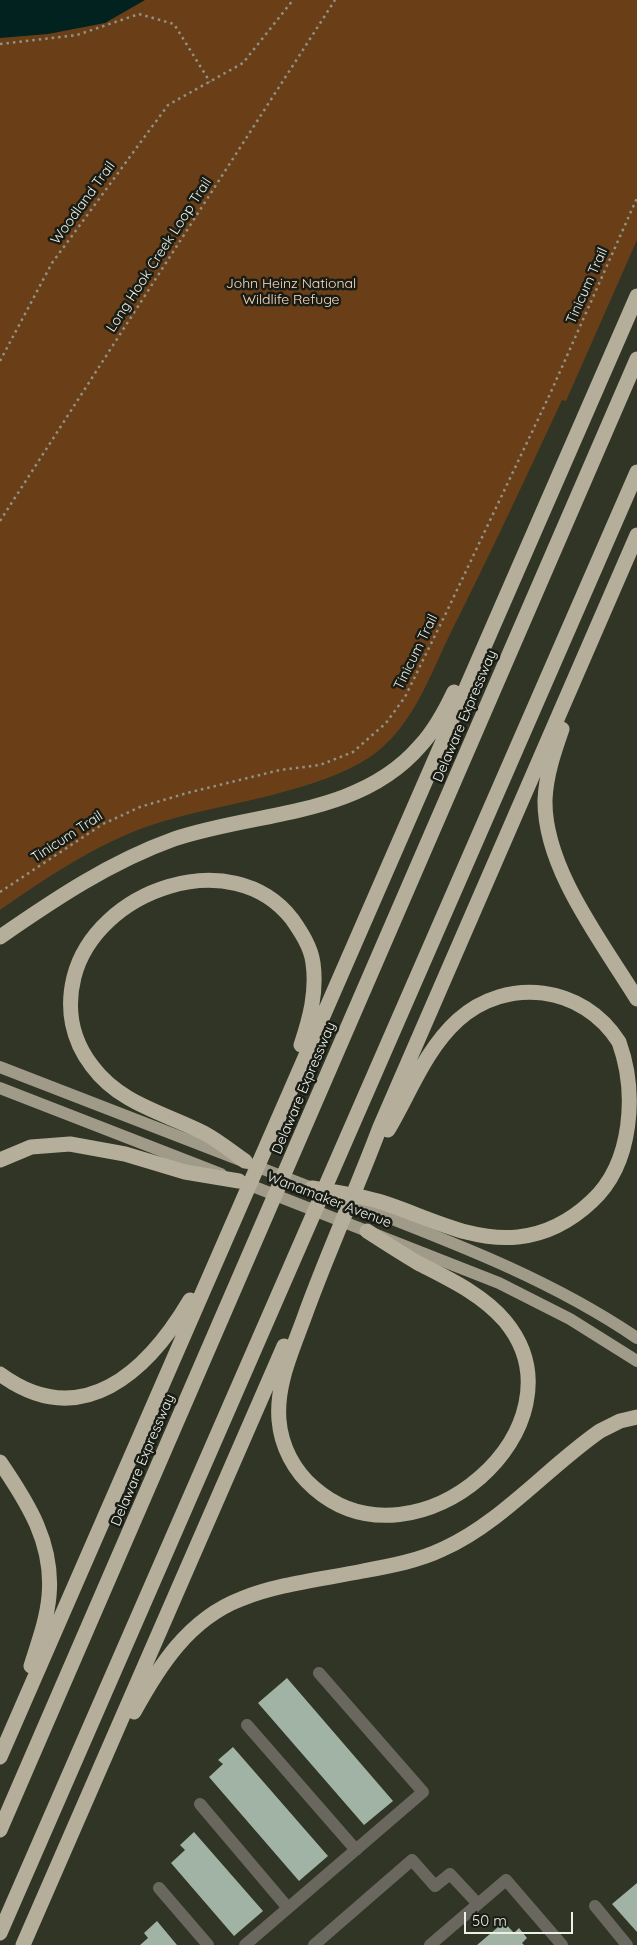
<!DOCTYPE html>
<html>
<head>
<meta charset="utf-8">
<style>
  body { margin:0 }
  #map { position:relative; width:637px; height:1945px; overflow:hidden; background:#303525; font-family:Quicksand,sans-serif }
  canvas { display:block }
  .scale { position:absolute; left:464px; top:1912px; width:109px; height:22px; box-sizing:border-box; border:2px solid #edf0e6; border-top:0; padding-left:6px; font-size:15px; line-height:18px; white-space:nowrap; color:#edf0e6; -webkit-text-stroke:4px #191c14; paint-order:stroke }
</style>
</head>
<body>
<div id="map">
<canvas width="637" height="1945"></canvas>
<div class="scale">50 m</div>
</div>
<script>
const ctx = document.querySelector('canvas').getContext('2d');
ctx.lineJoin = 'round';
function fill(path, color) {
  ctx.fillStyle = color;
  ctx.fill(path, 'evenodd');
}
function stroke(path, color, width, dash) {
  ctx.strokeStyle = color;
  ctx.lineWidth = width;
  ctx.lineCap = dash ? 'butt' : 'round';
  ctx.setLineDash(dash || []);
  ctx.stroke(path);
}
function drawText(font, color, halo, rows, align = 'center') {
  ctx.font = font + ' Quicksand,sans-serif';
  ctx.lineWidth = 5;
  ctx.setLineDash([]);
  ctx.textBaseline = 'middle';
  ctx.strokeStyle = halo;
  ctx.fillStyle = color;
  for (const [text, x, y, turn = 0] of rows) {
    ctx.save();
    ctx.translate(x, y);
    ctx.rotate((+turn || 0) * Math.PI / 180);
    ctx.textAlign = isNaN(turn) ? turn : align;
    if (halo) ctx.strokeText(text, 0, 0);
    ctx.fillText(text, 0, 0);
    ctx.restore();
  }
}
fill(new Path2D(`
  M0,0H637V240L566,401L562,400C526,477 490,555 451,632C430,675 412,729 370,757C317,792 230,802 168,820C106,837 52,874 0,910Z`), '#6a3f18');
fill(new Path2D(`
  M0,0H145L105,23L48,34L0,38Z`), '#01221e');
fill(new Path2D(`
  M287,1678L393,1801L364,1825L258,1703Z
  M233,1747L328,1856L299,1881L209,1777L223,1764L218,1760Z
  M194,1832L263,1911L234,1936L171,1863L185,1850L180,1845Z
  M637,1883V1932L612,1904Z
  M157,1921L177,1945H140L148,1938L144,1933Z
  M504,1922L514,1933L519,1928L527,1938L522,1943L524,1945H477Z`), '#a0b3a5');
stroke(new Path2D(`
  M0,44L77,35L139,14L174,24L210,82
  M0,361L52,263L168,105L243,63L293,0
  M0,521L335,0
  M0,892L103,824L140,807L187,793L280,770L320,765L353,752L386,723L405,697L447,611L550,394L637,198`), '#8f9386', 2.5, [2.5, 4]);
stroke(new Path2D(`
  M247,1725L356,1850
  M200,1804L288,1908
  M159,1888L208,1945
  M595,1906L627,1945
  M245,1945L423,1792L319,1673
  M314,1945L412,1860L435,1886L450,1874L478,1904
  M430,1945L506,1880L562,1945`), '#6a675f', 12);
stroke(new Path2D(`
  M0,1067L320,1191
  M0,1088L221,1174
  M242,1182L499,1283L570,1319L637,1361
  M341,1199C443,1239 546,1276 637,1338`), '#a09a89', 12);
stroke(new Path2D(`
  M562,729C554,752 546,775 545,800C544,868 602,942 637,999
  M0,937C55,899 110,862 174,839C257,811 359,817 420,746C435,730 445,711 454,692
  M0,1160L31,1147L70,1144L125,1154L185,1172L239,1181
  M245,1161C232,1152 219,1141 204,1133C165,1113 120,1104 92,1066C72,1040 66,1009 74,977C96,890 232,842 292,919C301,932 311,947 313,963C317,992 310,1018 301,1045
  M312,1188C334,1192 359,1195 381,1202C426,1216 470,1242 518,1237C546,1234 572,1220 592,1201C633,1163 637,1092 619,1042C583,985 507,976 458,1020C425,1050 410,1093 388,1130
  M367,1231C384,1242 401,1253 418,1263C449,1279 482,1294 505,1321C591,1425 417,1578 314,1488C294,1471 281,1446 279,1420C276,1385 292,1351 304,1318C327,1254 356,1191 380,1127L637,535
  M0,1374C82,1434 148,1371 190,1300
  M0,1462C28,1503 54,1544 49,1596C47,1620 38,1643 31,1666
  M134,1712C159,1666 189,1619 241,1599C277,1584 324,1579 363,1571C390,1566 418,1561 443,1549C501,1523 548,1467 600,1431L620,1421L637,1417
  M0,1757L637,296
  M0,1830L637,359
  M0,1933L637,472
  M23,1945L284,1346`), '#b5ae9a', 15);
drawText('14px', '#edf0e6', '#191c14', [
  ["Woodland Trail",83,203,-54],
  ["Long Hook Creek Loop Trail",159,255,-57],
  ["Tinicum Trail",587,286,-66],
  ["Tinicum Trail",416,652,-64],
  ["Delaware Expressway",465,716,-67],
  ["Tinicum Trail",67,837,-33],
  ["Delaware Expressway",304,1088,-67],
  ["Wanamaker Avenue",329,1200,21],
  ["Delaware Expressway",143,1460,-67]
]);
drawText('14px', '#fcdbc1', '#191c14', [
  ["John Heinz National",291,284],
  ["Wildlife Refuge",291,300]
]);
</script>
</body>
</html>
